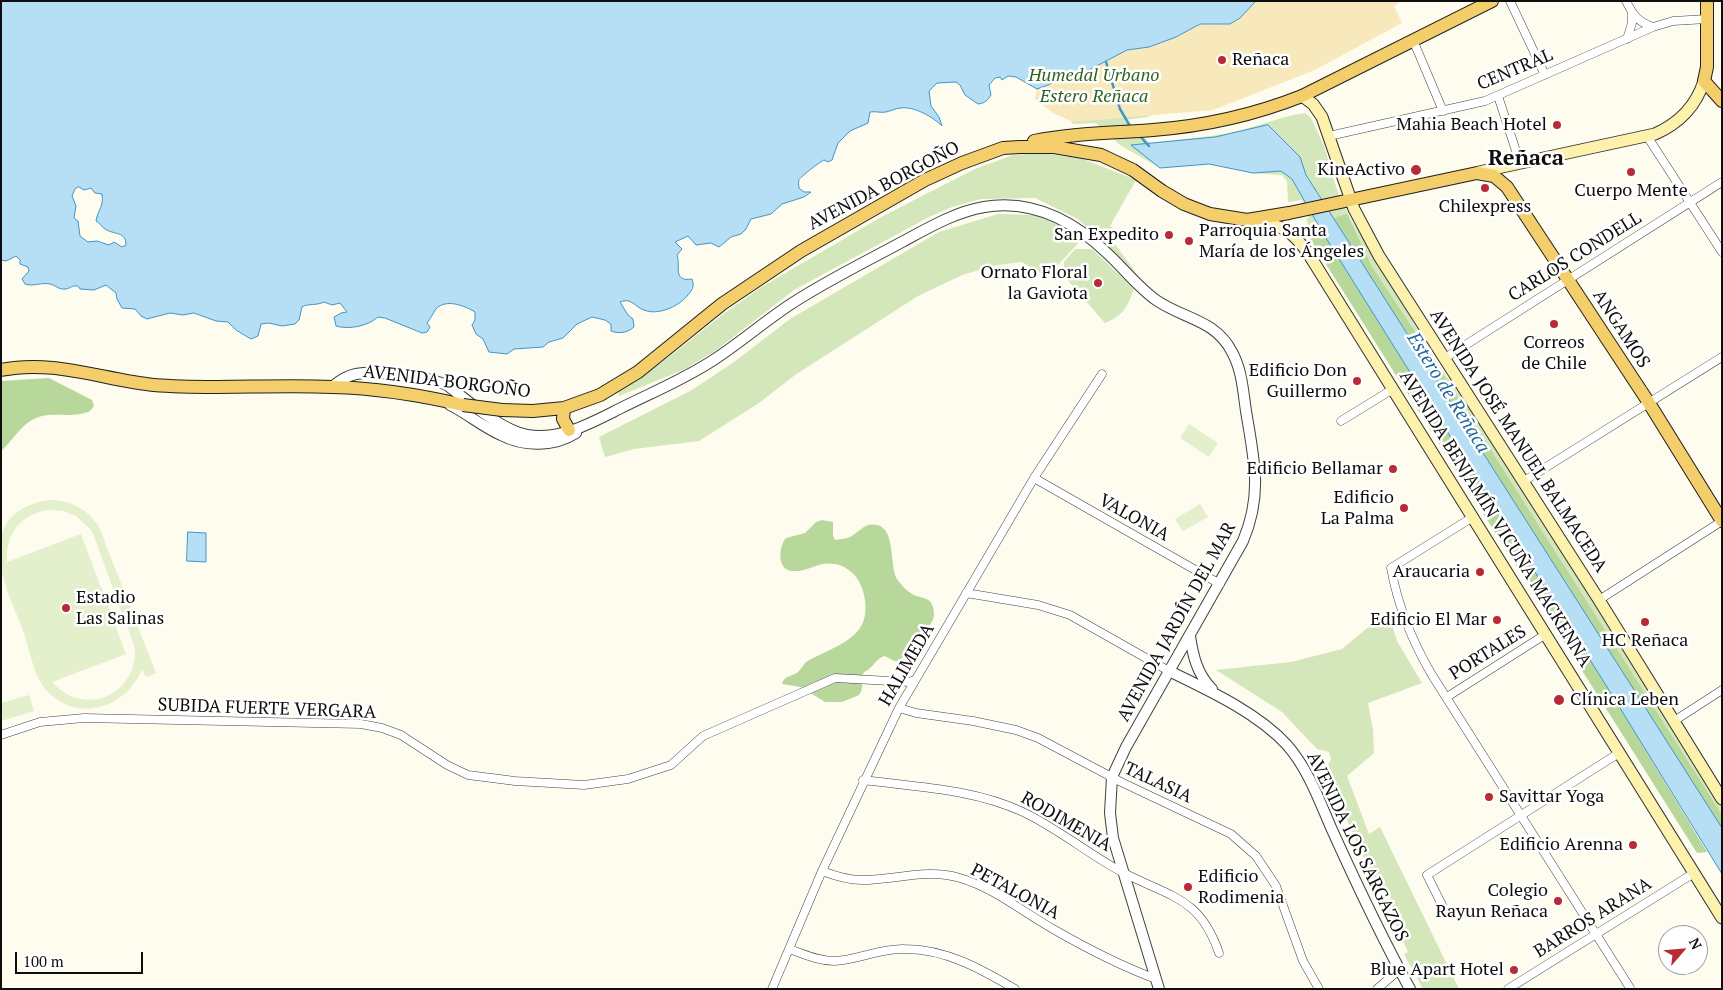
<!DOCTYPE html>
<html>
<head>
<meta charset="utf-8">
<style>
  body { margin:0 }
  #map { position:relative; width:1723px; height:990px; overflow:hidden; background:#fefbef; font-family:"PT Serif",serif }
  canvas { display:block }
  .frame { position:absolute; inset:0; border:2px solid #0e0e0e; pointer-events:none }
  .north { position:absolute; left:1658px; top:925px; width:50px; height:50px; box-sizing:border-box; background:#fff; border:1px solid #9f9f9f; border-radius:50%; rotate:63deg; font-size:14px; font-weight:700; line-height:20px; text-align:center; color:#0e0e0e }
  .north::after { content:''; display:block; margin:auto; width:18px; height:22px; background:#b82b36; clip-path:polygon(50% 0,100% 100%,50% 72%,0 100%) }
  .scale { position:absolute; left:15px; top:952px; width:128px; height:22px; box-sizing:border-box; border:2px solid #0e0e0e; border-top:0; padding-left:6px; font-size:15px; line-height:18px; white-space:nowrap; color:#0e0e0e; -webkit-text-stroke:4px #fff; paint-order:stroke }
</style>
</head>
<body>
<div id="map">
<canvas width="1723" height="990"></canvas>
<div class="frame"></div>
<div class="north">N</div>
<div class="scale">100 m</div>
</div>
<script>
const ctx = document.querySelector('canvas').getContext('2d');
ctx.lineJoin = 'round';
function fill(path, color) {
  ctx.fillStyle = color;
  ctx.fill(path, 'evenodd');
}
function stroke(path, color, width, dash) {
  ctx.strokeStyle = color;
  ctx.lineWidth = width;
  ctx.lineCap = dash ? 'butt' : 'round';
  ctx.setLineDash(dash || []);
  ctx.stroke(path);
}
function drawText(font, color, halo, rows, align = 'center') {
  ctx.font = font + ' "PT Serif",serif';
  ctx.lineWidth = 5;
  ctx.setLineDash([]);
  ctx.textBaseline = 'middle';
  ctx.strokeStyle = halo;
  ctx.fillStyle = color;
  for (const [text, x, y, turn = 0] of rows) {
    ctx.save();
    ctx.translate(x, y);
    ctx.rotate((+turn || 0) * Math.PI / 180);
    ctx.textAlign = isNaN(turn) ? turn : align;
    if (halo) ctx.strokeText(text, 0, 0);
    ctx.fillText(text, 0, 0);
    ctx.restore();
  }
}
fill(new Path2D(`
  M1305,113L1311,118L1324,146L1337,190L1351,220L1389,280L1432,355L1532,500L1722,797V870L1319,238L1309,227L1306,219L1309,218L1302,200L1288,202L1287,181L1282,175L1253,173L1209,164L1160,168L1120,145L1096,123L1073,124L1065,114H1149L1148,117L1124,120L1150,143C1178,139 1206,138 1234,132C1258,127 1281,116 1305,113Z
  M1041,153L1083,159L1136,180L1110,226L1115,230L1112,240L1142,281L1078,219L1035,198L981,199L952,207L929,217L794,290L715,351L683,370L619,396L618,392L660,364L722,315L760,288L883,216L975,169L1013,155Z
  M998,214L1038,215L1074,233L1082,239L1047,277L1022,262L997,265L962,275L918,296L795,375L759,403L699,441L634,449L605,457L599,437L692,390L734,362L790,319L939,232Z
  M1075,249H1092L1134,289C1127,307 1124,315 1105,323L1064,276V262Z
  M1388,611L1397,641L1422,683L1368,703L1373,730L1374,753L1347,776L1369,834L1380,827L1459,989H1423L1404,954L1408,952L1387,905L1391,900L1390,894L1384,889L1377,887L1346,818L1327,767L1331,760L1329,752L1317,749L1282,712L1216,670L1291,662L1342,649Z`), '#d3e7ba');
fill(new Path2D(`
  M1347,214L1372,267L1437,365L1722,815V828L1334,218Z
  M1302,226L1321,230L1612,695L1707,852L1697,853Z
  M49,378L92,400L94,406L90,411C73,419 53,411 36,418C21,424 13,441 1,451V381Z
  M822,520L833,522V536L835,540C840,539 845,539 850,537C859,532 865,522 877,525C896,529 889,565 897,579C901,585 908,592 914,595C924,599 933,597 934,613C934,630 915,633 907,644C904,650 904,656 900,661H894L885,656C875,658 873,669 864,672C860,680 865,688 859,695L842,702H825L801,687L782,684C784,675 793,677 799,671C802,668 803,665 806,662C835,645 874,639 864,595C860,575 844,561 823,564C813,566 804,572 793,571C777,571 778,547 786,538L805,533L816,522Z`), '#b7d89a');
fill(new Path2D(`
  M1256,1H1402L1394,6L1402,23L1315,70L1213,110L1073,122L1053,113L1035,99L1037,89L1048,85L1068,75L1089,70L1127,50L1149,47L1176,37L1200,24L1217,25L1240,18Z`), '#f8e9bd');
fill(new Path2D(`
  M1189,424L1218,443L1209,457L1180,438Z
  M52,500C73,501 88,510 99,527L156,673L146,677L142,669C126,708 77,724 46,690C35,678 29,649 24,633C17,614 6,592 2,572C0,566 1,559 1,553C1,547 0,540 2,534C8,512 32,501 52,500ZM48,510L63,511L76,516L92,531L135,648C137,696 84,718 52,682L126,654L81,534L7,562C5,534 21,514 48,510Z
  M1200,504L1208,517L1183,531L1175,519Z
  M29,695L34,711L1,721V703Z`), '#e4efcb');
const water = new Path2D(`
  M1,1H1256L1240,18L1230,24H1200L1176,37L1149,47L1127,50L1089,70L1068,75L1048,85L1037,89L1016,77L1008,76L1002,80L1000,77L995,78L989,85L991,95C987,101 985,103 978,104L965,95L960,85L956,82L937,83L929,91L931,106L939,117L942,126C933,117 914,106 901,108C896,108 891,111 886,112C880,113 876,111 870,112L868,123L850,131L838,143L832,160L828,162L824,160C821,161 799,178 799,180C798,182 799,186 799,188L804,192H811L804,197L782,204L771,214L751,219L746,229L741,234L731,237L719,247L711,243L696,245L688,236L675,242L682,249L677,255C681,266 672,282 692,279C695,287 692,290 687,296C679,306 658,316 644,310C635,307 631,297 620,302L628,315L633,319L634,327C627,333 619,334 611,331V324L605,320L592,317L577,324L563,338L549,342L543,347L514,349L507,354L489,352L483,339L476,334L472,325L475,320V312C465,306 446,298 436,309C433,313 431,318 427,323L430,327L427,332L422,333L385,318L378,317C368,326 349,330 336,326L334,317L341,313L347,312L340,303L332,305L324,302C316,306 308,303 302,307L299,320L295,324L282,326L269,323L261,324L258,336L251,339L236,330L228,322L216,321L194,313L183,315L170,313L147,319L141,316L135,309L122,308L117,299L116,293L106,285L94,290L80,289L78,286C72,285 71,288 66,289C59,290 55,285 50,284C41,282 34,287 25,284L22,279L29,271L28,267L20,264V260L16,256L6,261L1,260ZM79,187L84,190L91,188L95,193L102,194C104,207 98,209 96,221C100,223 102,227 105,229C114,235 126,231 126,245L122,247L114,242L109,245L97,241L88,242L80,236L78,221L74,218L76,206L72,196L75,189Z
  M1268,125L1300,157L1306,175L1722,828V874L1612,695L1321,230L1292,179L1281,171L1253,173L1209,164L1160,168L1131,145L1215,137Z
  M188,532L206,533V562L187,561Z`);
fill(water, '#b6def4');
stroke(water, '#4095c8', 1);
stroke(new Path2D(`
  M1106,62L1120,109L1130,126
  M1139,135L1149,146`), '#4095c8', 2.5);
const minor = new Path2D(`
  M1510,1L1545,75
  M1626,1C1633,15 1638,22 1653,27
  M1627,39L1632,23V14
  M1413,40L1443,111
  M1498,96L1520,163
  M1329,136L1485,101L1653,27L1673,21L1707,19
  M1647,136L1722,252
  M1445,358L1722,182
  M1341,421L1393,389
  M1034,478L1220,584
  M1524,481L1722,357
  M1473,517L1391,568C1398,607 1412,641 1432,675L1630,988
  M966,593L1038,605L1070,615L1169,671
  M1599,600L1722,521
  M1447,697L1546,634
  M899,708L916,713L973,721L1016,730L1038,738L1121,782L1231,834L1256,856L1276,886L1303,961L1319,989
  M1674,721L1722,690
  M1,735L40,722L84,718L361,724L382,728L401,735L447,765L468,775L515,781L584,785L628,779L671,765L703,736L835,678L909,682L915,680
  M863,780C917,787 974,789 1023,812C1059,829 1089,855 1124,873C1170,897 1200,897 1219,953
  M822,871C835,876 848,880 862,880C896,880 927,868 960,878C994,888 1023,912 1053,929C1086,948 1121,966 1156,979
  M1442,905L1427,875L1619,753
  M789,949C804,954 818,961 834,961C858,960 880,948 905,949C946,949 981,969 1015,989
  M772,989L822,871L899,708L1034,478L1102,374
  M1377,989L1399,970
  M1508,989L1694,873`);
const tertiary = new Path2D(`
  M332,387C339,381 346,376 356,374C377,370 427,377 447,385C468,401 501,430 527,435C560,441 593,422 621,408C653,392 685,379 715,359C741,342 765,321 791,304C826,281 865,262 902,242C928,228 955,212 984,207C1032,199 1074,221 1108,254C1124,269 1138,287 1156,300C1183,319 1215,319 1232,352C1242,370 1243,391 1246,411C1254,460 1263,494 1243,541L1126,747L1112,777L1110,813L1113,838L1159,989
  M450,405C468,414 483,427 501,435C524,447 554,447 576,433
  M1190,636C1193,656 1197,674 1212,689
  M1169,671C1208,690 1258,713 1287,745C1309,770 1320,803 1333,832C1357,885 1382,938 1410,989`);
const secondary = new Path2D(`
  M1302,96L1313,104L1322,117L1354,209L1379,256L1599,600L1722,799
  M1479,172L1655,134C1680,123 1696,106 1704,81
  M1253,221C1281,225 1291,229 1308,253L1722,918`);
const primary = new Path2D(`
  M1707,1V67L1704,81L1722,101
  M1034,141C1073,133 1113,133 1153,130C1205,126 1254,115 1302,96L1492,1
  M1,370C54,359 103,380 154,385C214,390 273,384 332,387C376,388 420,395 463,405
  M564,408L563,419L569,430
  M502,410L533,411L564,408L600,395L638,372L722,304L801,251L925,180L962,163L1003,148L1020,147H1054L1101,155L1133,170L1162,191L1184,204L1210,214L1247,220L1289,213L1477,173L1494,176L1507,187L1649,403L1722,521`);
stroke(minor, '#414141', 9);
stroke(tertiary, '#414141', 12);
stroke(secondary, '#303030', 13);
stroke(primary, '#1f1f1f', 14);
stroke(minor, '#fff', 8);
stroke(tertiary, '#fff', 10);
stroke(secondary, '#fcf1ad', 11);
stroke(primary, '#f3ce6b', 12);
const primaryBridge = new Path2D(`
  M463,405L502,410`);
stroke(primaryBridge, '#1f1f1f', 14, []);
stroke(primaryBridge, '#f3ce6b', 12);
for (const [x, y, r, color] of [
  [1222,60,5,"#b82b36"],
  [1557,125,5,"#b82b36"],
  [1416,170,6,"#b82b36"],
  [1631,172,5,"#b82b36"],
  [1485,188,5,"#b82b36"],
  [1169,235,5,"#b82b36"],
  [1189,241,5,"#b82b36"],
  [1098,283,5,"#b82b36"],
  [1554,324,5,"#b82b36"],
  [1357,381,5,"#b82b36"],
  [1393,469,5,"#b82b36"],
  [1404,508,5,"#b82b36"],
  [1480,572,5,"#b82b36"],
  [66,608,5,"#b82b36"],
  [1497,620,5,"#b82b36"],
  [1645,622,5,"#b82b36"],
  [1559,700,6,"#b82b36"],
  [1489,797,5,"#b82b36"],
  [1633,845,5,"#b82b36"],
  [1188,887,5,"#b82b36"],
  [1558,901,5,"#b82b36"],
  [1514,970,5,"#b82b36"]
]) {
  const dot = new Path2D();
  dot.arc(x, y, r, 0, 2 * Math.PI);
  ctx.fillStyle = color;
  ctx.fill(dot);
  stroke(dot, '#fff', 2);
}
drawText('18px', '#0e0e0e', '#fff', [
  ["Reñaca",1232,60,"left"],
  ["Mahia Beach Hotel",1547,125],
  ["KineActivo",1405,170],
  ["Cuerpo Mente",1631,191,"center"],
  ["Chilexpress",1485,207,"center"],
  ["Parroquia Santa",1199,231,"left"],
  ["María de los Ángeles",1199,252,"left"],
  ["San Expedito",1159,235],
  ["Ornato Floral",1088,273],
  ["la Gaviota",1088,294],
  ["Correos",1554,343,"center"],
  ["de Chile",1554,364,"center"],
  ["Edificio Don",1347,371],
  ["Guillermo",1347,392],
  ["Edificio Bellamar",1383,469],
  ["Edificio",1394,498],
  ["La Palma",1394,519],
  ["Araucaria",1470,572],
  ["Estadio",76,598,"left"],
  ["Las Salinas",76,619,"left"],
  ["Edificio El Mar",1487,620],
  ["HC Reñaca",1645,641,"center"],
  ["Clínica Leben",1570,700,"left"],
  ["Savittar Yoga",1499,797,"left"],
  ["Edificio Arenna",1623,845],
  ["Edificio",1198,877,"left"],
  ["Rodimenia",1198,898,"left"],
  ["Colegio",1548,891],
  ["Rayun Reñaca",1548,912],
  ["Blue Apart Hotel",1504,970]
], 'right');
drawText('18px', '#0e0e0e', '#fff', [
  ["CENTRAL",1515,70,-23],
  ["AVENIDA BORGOÑO",884,186,-28],
  ["CARLOS CONDELL",1575,257,-32],
  ["ANGAMOS",1621,329,57],
  ["AVENIDA BORGOÑO",447,382,7],
  ["AVENIDA JOSÉ MANUEL BALMACEDA",1518,441,57],
  ["VALONIA",1134,518,29],
  ["AVENIDA BENJAMÍN VICUÑA MACKENNA",1495,519,58],
  ["AVENIDA JARDÍN DEL MAR",1177,622,-61],
  ["PORTALES",1488,653,-32],
  ["HALIMEDA",907,665,-60],
  ["SUBIDA FUERTE VERGARA",267,709,2],
  ["TALASIA",1158,783,25],
  ["RODIMENIA",1066,822,30],
  ["AVENIDA LOS SARGAZOS",1357,847,64],
  ["PETALONIA",1015,892,28],
  ["BARROS ARANA",1593,918,-32]
]);
drawText('italic 18px', '#306320', '#fff', [
  ["Humedal Urbano",1094,76],
  ["Estero Reñaca",1094,97]
]);
drawText('italic 19px', '#1c679b', '#fff', [
  ["Estero de Reñaca",1448,393,58]
]);
drawText('bold 22px', '#0e0e0e', '#fff', [
  ["Reñaca",1526,159]
]);
</script>
</body>
</html>
